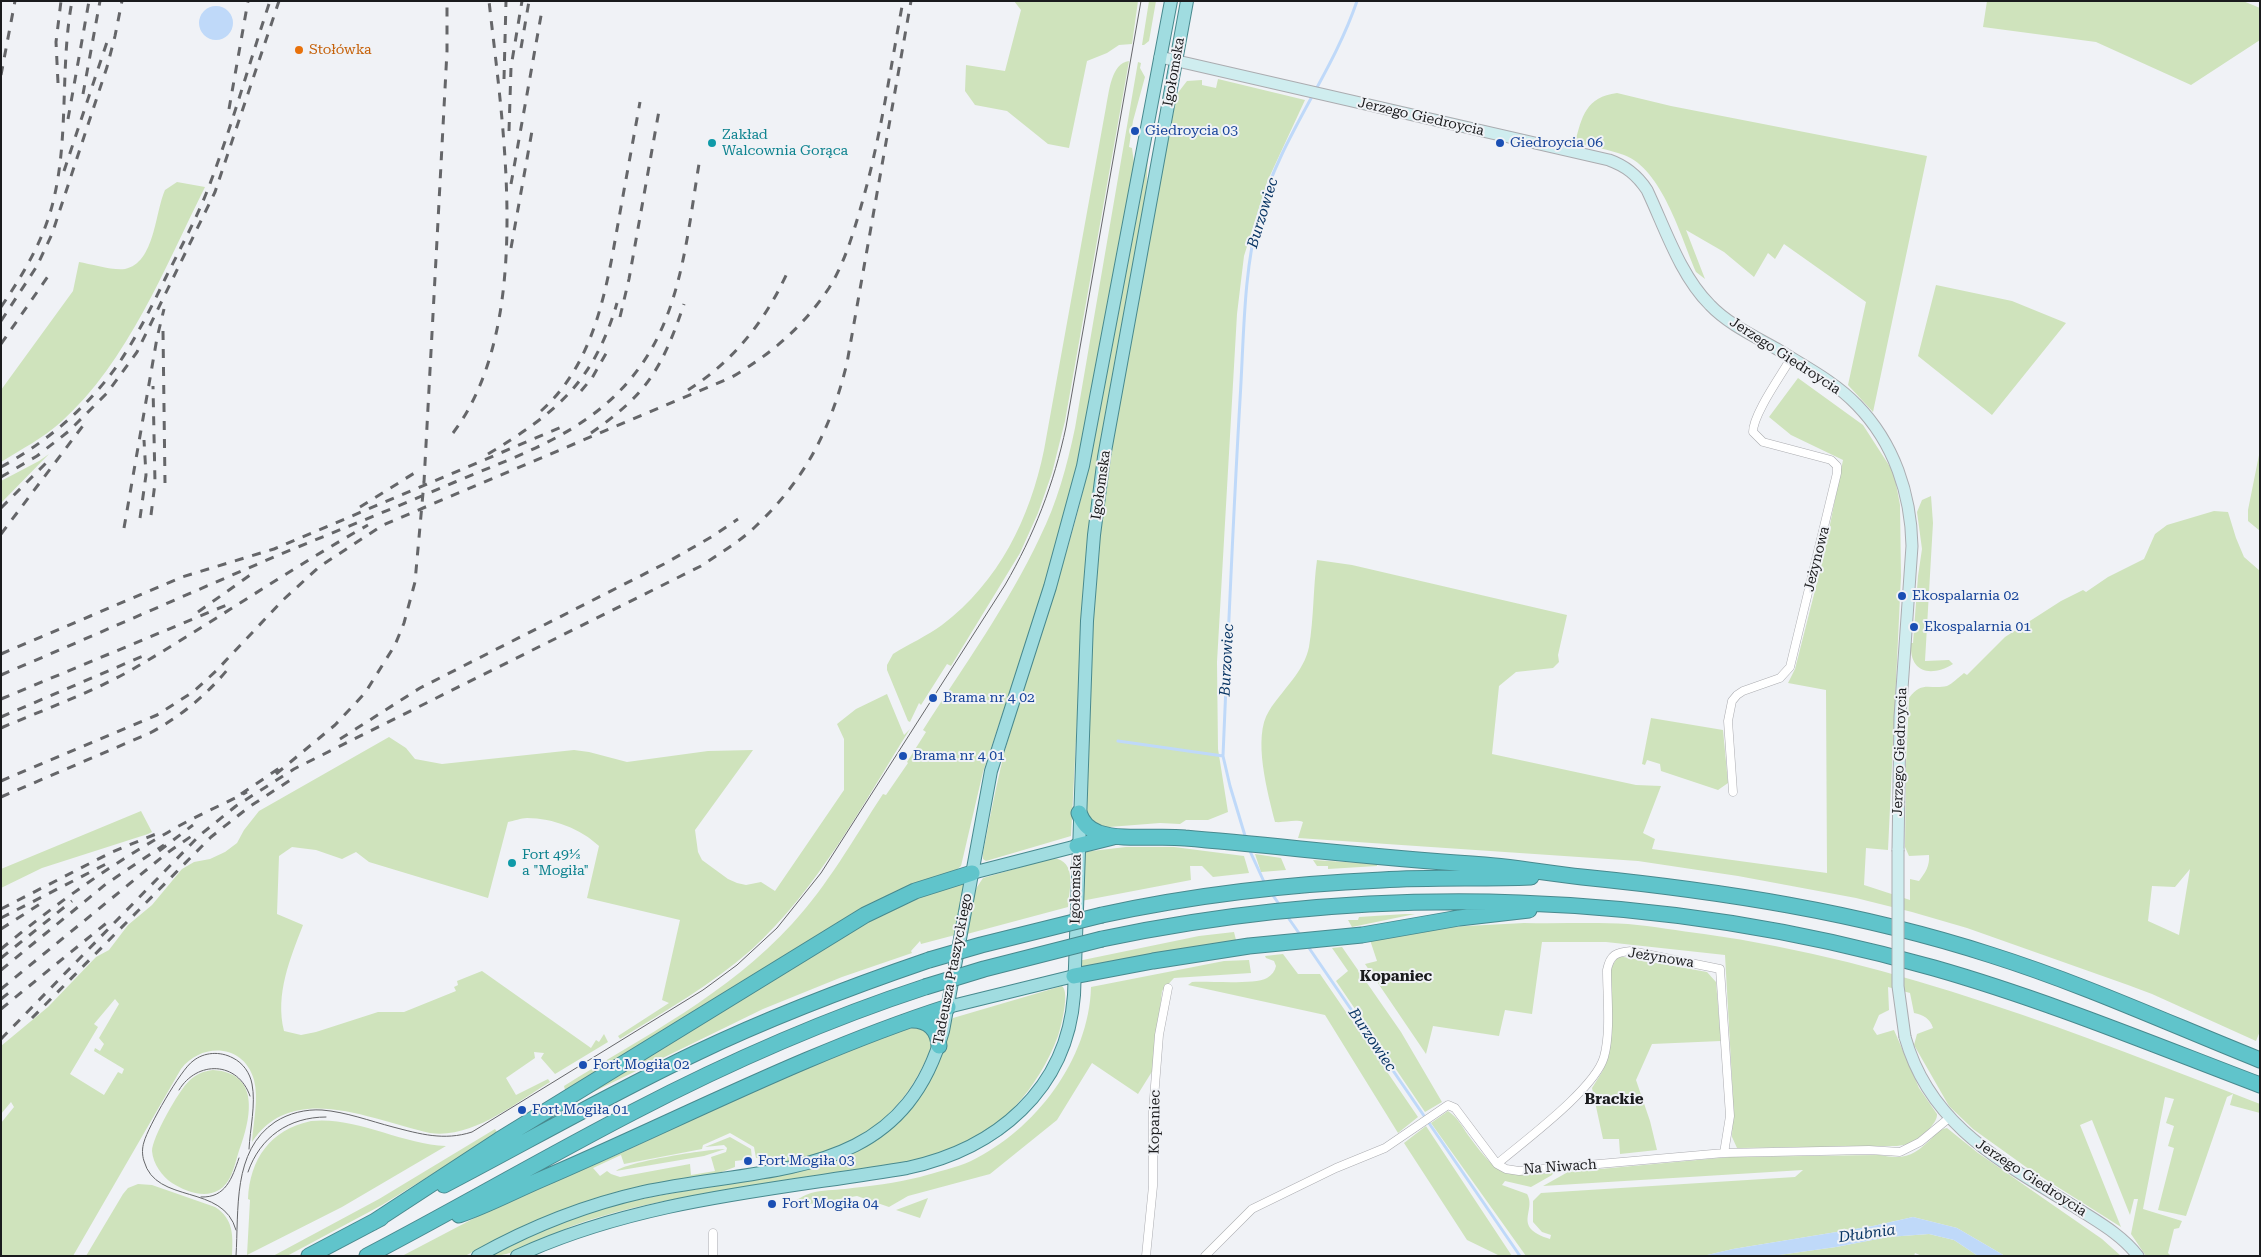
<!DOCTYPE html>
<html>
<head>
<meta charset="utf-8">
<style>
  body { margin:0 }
  #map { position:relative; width:2261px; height:1257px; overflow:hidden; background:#f0f2f6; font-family:"Roboto Serif",serif }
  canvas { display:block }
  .frame { position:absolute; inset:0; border:2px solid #1a1b1d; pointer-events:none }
</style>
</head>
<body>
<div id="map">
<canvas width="2261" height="1257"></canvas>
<div class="frame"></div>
</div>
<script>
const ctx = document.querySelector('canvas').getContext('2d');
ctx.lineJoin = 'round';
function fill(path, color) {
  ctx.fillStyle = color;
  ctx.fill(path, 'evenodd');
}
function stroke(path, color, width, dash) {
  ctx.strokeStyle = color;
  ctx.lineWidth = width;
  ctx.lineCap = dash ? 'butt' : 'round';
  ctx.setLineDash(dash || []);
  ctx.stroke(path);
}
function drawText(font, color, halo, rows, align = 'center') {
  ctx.font = font + ' "Roboto Serif",serif';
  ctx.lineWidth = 4;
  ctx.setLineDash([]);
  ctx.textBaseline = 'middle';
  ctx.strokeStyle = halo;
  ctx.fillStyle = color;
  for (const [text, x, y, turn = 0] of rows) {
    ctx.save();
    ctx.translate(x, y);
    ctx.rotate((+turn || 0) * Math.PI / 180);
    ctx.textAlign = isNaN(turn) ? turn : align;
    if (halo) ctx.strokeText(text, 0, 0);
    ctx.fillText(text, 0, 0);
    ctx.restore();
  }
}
fill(new Path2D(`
  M1014,1H1138L1132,44L1119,45L1107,53L1087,61L1069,148L1048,144L1007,111L975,105L965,91L966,65L1005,71L1021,10Z
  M1149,1H1156L1149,41L1144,45H1142Z
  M1987,1H2243L2260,8V40L2191,85L2096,42L1983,27Z
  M1129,61L1065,421L1052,473L1038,513L1020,553L951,666L947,664L921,705L919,703L910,722L908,721L887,670V665L893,654C909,644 927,636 942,625C999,582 1030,518 1044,450L1106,107C1109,93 1111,63 1129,61Z
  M1138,62L1141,63L1140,68L1145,77L1133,121L1129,147L1132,148L1134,163L1090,403L1076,472L1052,565L983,772L961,866L955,871L912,886L869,905L382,1205L287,1256H273L379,1199L495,1129L497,1132L565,1090L564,1086C643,1037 728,994 792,924C828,885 854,838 883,794L886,795L908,763L907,762L926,732L923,730C963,667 1008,605 1040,537C1057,503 1067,466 1075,428Z
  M1218,79L1305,100L1267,182L1244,256L1237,314L1217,662L1218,749L1228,812L1208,820H1186L1180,824L1160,823L1109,827L1097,830L1085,814C1089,718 1089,620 1101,524C1119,380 1150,237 1177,94L1187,81L1202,80V85L1216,88Z
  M1617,93L1671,106L1927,156L1873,412L1848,385L1866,302L1784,244L1775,259L1768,253L1754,277L1724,252L1686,230L1705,279L1696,272C1681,237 1662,169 1624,155C1608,149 1591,147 1575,143C1582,116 1586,97 1617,93Z
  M1148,152L1146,200L1094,489L1085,566L1071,836L986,861L983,859V853C992,808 1000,763 1014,720C1037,642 1065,566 1084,487Z
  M177,182L205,187C165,267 128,362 61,422C43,438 22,449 1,462V390L73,291L79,262C91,264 114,271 125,269C155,263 155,212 165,190Z
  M1936,285L2012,301L2066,323L1992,415L1918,356Z
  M1798,378L1863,425L1894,473L1900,505L1901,576L1888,850L1866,848L1864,885L1910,900V879L1919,881C1925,873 1930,866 1929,855L1909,856L1905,847L1906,765L1909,698C1922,680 1930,690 1947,686C1952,684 1959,677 1964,673L1967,675L2005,637L2061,601L2083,590L2086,592L2108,577L2144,559L2155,534L2167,525L2214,511L2228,512L2236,538L2244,557L2260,571V1031L2256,1041L2152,994L2128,985L1967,928L1912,912L1856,898L1738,876L1638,861L1298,838L1303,822C1295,819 1284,823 1275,822C1268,794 1252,737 1269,711C1282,690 1304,672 1309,647C1314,618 1313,588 1317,560L1352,565L1567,615L1558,655L1559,662L1553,668L1516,672L1499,686L1492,754L1636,785L1661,786L1643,833L1655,839L1652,849L1827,873L1826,690L1788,683L1795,669L1823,559L1843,460L1791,435L1769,417ZM2190,869L2179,935L2148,921L2152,886L2175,887Z
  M2260,450V531L2248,521V510Z
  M49,454L1,503V481L39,461Z
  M1931,496L1933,523L1925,661L1949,660L1953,664C1930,678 1909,672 1911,643H1913L1918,576L1922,549L1917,512L1922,500Z
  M887,694L904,735L910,729C862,805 818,889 751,950C711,985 665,1011 620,1039L618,1036L669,1003L662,1000L680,920L587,898L599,846C581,829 553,818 527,818C521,818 514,821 508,822L488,898L369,862L356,852L342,859L316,850L292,847L279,856L277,914L303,925C290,959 275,994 284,1031L301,1035L316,1032L378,1012H404L456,991L454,987L458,985L457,981L482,971L591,1048L596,1040L599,1042L604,1034L608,1042L555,1074L541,1058L544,1053L534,1052L535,1058L506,1078L516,1095L548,1079L550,1082C515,1103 473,1139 430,1133C373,1121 293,1080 252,1142C253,1123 259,1099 254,1080C244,1044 202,1042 181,1069L73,1256H1V1123L14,1107L11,1102L1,1114V1046L48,1007L96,957L109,950L128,925L152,905L182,869L194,862L210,859L225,852L237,843L244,830L259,811L389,737L406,748L415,759L442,764L574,750L589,752L627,762L708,751L753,750L695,830L698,852L702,860L728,879L737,883L746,885L761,882L775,891L844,790V739L837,724L856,709ZM115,999L119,1004L99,1038L104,1044L100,1051L95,1048L94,1051L124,1069L122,1074L118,1072L104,1095L70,1074L98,1027L94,1024Z
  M1651,718L1723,730L1728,783L1718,790L1661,771L1660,764L1647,760L1645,765L1642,764Z
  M141,811L152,832L148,834L42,868L1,888V869Z
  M1126,847H1174L1244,856L1249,873L1213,877L1202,866H1190L1191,880L1081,901L1083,852Z
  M1255,854L1281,858L1286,870L1261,872Z
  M1053,858C1078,861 1069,890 1068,907L967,934L975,890L983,878Z
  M1313,860L1377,864V866L1328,869V866H1317Z
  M962,881L965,885L955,935L921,944L920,941L911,951L912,953L842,977L763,1009L589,1094L887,909Z
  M1405,914H1415L1352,927L1348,920H1358L1359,917Z
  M1524,923C1559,924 1593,922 1628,924C1653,926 1679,931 1704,934C1898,961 2079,1034 2260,1104V1113L2230,1105L2233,1094L2227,1097L2186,1216L2158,1210L2174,1148L2168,1146L2174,1126L2166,1123L2174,1099L2165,1097L2143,1209L2182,1221L2179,1228L2174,1229L2168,1253L2171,1256H2146L2131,1234L2138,1199H2134L2130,1215L2092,1120L2080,1125L2121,1227L2026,1167L1973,1129L1949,1106L1914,1045L1917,1034L1933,1028C1930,1018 1923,1015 1914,1013L1910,993L1888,987L1889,1010L1879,1015L1873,1029L1877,1035L1894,1030L1919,1088L1937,1114C1938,1124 1919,1139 1910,1143C1906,1145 1901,1145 1897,1146L1737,1148L1732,1137L1733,1098L1725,955L1606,942H1542L1532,1014L1505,1010L1499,1036L1433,1026L1426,1054L1365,964L1377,961L1370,940L1448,927Z
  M1234,932L1236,940L1081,968L1078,961L1199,936Z
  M1342,947L1401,1032L1442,1102L1425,1112L1336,981L1348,971L1332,948Z
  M1283,954L1298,974H1320L1418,1117L1398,1133L1325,1015L1188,985L1192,982C1209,981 1254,985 1267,978C1272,975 1275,971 1276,966L1274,961L1266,958L1265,956Z
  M1618,956L1707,972L1716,982L1721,1041L1652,1044L1636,1080L1650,1121L1657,1150L1620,1154L1619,1139H1603L1592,1088L1602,1072L1609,1054V972Z
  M1249,960L1251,973L1174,978L1162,991L1153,1070L1138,1094L1092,1063L1057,1120L990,1174L908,1196L889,1207L857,1196L792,1207L791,1203C797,1200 804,1195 811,1193C822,1190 834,1190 845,1189C870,1186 896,1183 920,1177C936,1172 956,1168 971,1161C1035,1130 1089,1060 1091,987L1224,961Z
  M1062,986C1070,992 1061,1027 1058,1036C1039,1087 999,1135 946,1152C911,1163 874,1168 838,1173C787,1181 736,1187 685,1197C648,1204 611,1212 575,1225C550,1234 517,1256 491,1256C535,1233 580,1213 628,1202C663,1194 698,1189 733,1183C794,1174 857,1166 901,1118C919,1099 933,1078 942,1054C946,1043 946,1028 953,1018Z
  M910,1026L925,1029L933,1043C913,1096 880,1133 826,1152C818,1155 809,1159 801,1160C789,1162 777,1161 766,1162L765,1156L756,1158L754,1147L730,1133L703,1145L702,1149L624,1164L621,1155L593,1168L600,1176L607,1171L611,1174L620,1177L690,1164L691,1175L715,1171L711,1157L726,1152L727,1148L724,1145L705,1147L730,1137L751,1149L752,1159L735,1161V1167L719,1173L553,1214L503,1236L465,1256H402L486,1212L541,1187L621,1153L758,1089L848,1050Z
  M213,1070C263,1073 250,1122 238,1154C234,1167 231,1183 219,1190C204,1199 185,1191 172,1183C162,1176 153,1164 152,1151C152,1138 179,1090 189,1081C196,1074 204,1071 213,1070Z
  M1448,1111C1457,1117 1462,1126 1468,1135C1499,1177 1502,1176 1553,1173L1552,1175L1531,1187L1505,1181L1502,1185L1527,1194C1537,1211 1511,1227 1550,1239L1551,1235L1542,1232L1533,1222V1201L1541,1193L1795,1177L1803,1170L1543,1186L1568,1172L1730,1157L1879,1155C1906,1160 1914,1156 1934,1136C1938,1132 1941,1129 1947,1128L1978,1153L2102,1239L2121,1256H2005L1957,1228L1913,1217L1873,1226L1733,1249L1703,1256H1526L1431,1123Z
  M311,1121C355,1116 401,1144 446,1146L342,1207L247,1255L250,1200L248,1199C250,1159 270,1130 311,1121Z
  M1426,1126L1512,1256H1500L1467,1240L1404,1143Z
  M725,1149L704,1156L616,1171C626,1162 708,1149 725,1149Z
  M138,1184L152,1185L215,1207C234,1219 233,1236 232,1256H86L123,1194L128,1188Z
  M928,1198L920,1218L896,1210Z
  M1929,1234L1954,1240L1978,1256H1922L1915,1253L1914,1256H1772L1836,1247L1888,1237Z`), '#cfe3bc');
fill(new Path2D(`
  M199 23a17 17 0 1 1 34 0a17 17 0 1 1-34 0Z
  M1913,1217L1957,1228L2005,1256H1978L1954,1240L1929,1234L1888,1237L1836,1247L1772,1256H1703L1733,1249L1873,1226Z`), '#bfd9f9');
stroke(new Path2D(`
  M1118,741L1223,756
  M1246,839L1230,786L1223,756C1228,637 1233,519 1240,400C1244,338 1243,274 1259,214C1280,138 1332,75 1357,1
  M1249,849L1265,884
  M1272,894L1281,907
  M1287,916L1301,936
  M1307,945L1520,1256`), '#bfd9f9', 3);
const street = new Path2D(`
  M1733,792L1728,721L1732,701L1737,695L1743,691L1780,678L1790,667L1837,473V466L1831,460L1763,442L1753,432C1753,414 1782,374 1791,358
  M1497,1164C1524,1141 1595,1089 1604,1057C1611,1032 1607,996 1607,970C1610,955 1616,952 1631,951L1720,969L1730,1116L1724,1153
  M713,1256V1233
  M1146,1256L1153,1186V1111L1159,1035L1168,988
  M1205,1256L1252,1209L1336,1168L1385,1148L1448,1105L1455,1108L1497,1164L1506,1169L1519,1171L1724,1153L1869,1150L1900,1152L1920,1142L1949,1118`);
const secondary = new Path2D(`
  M1160,57L1609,160C1626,166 1637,175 1647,190C1665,228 1680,275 1710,305C1728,324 1754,336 1777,349C1804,366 1834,381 1857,405C1894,443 1911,494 1912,546L1900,717L1898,850
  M1905,1037C1930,1126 2002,1162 2075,1207C2098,1222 2121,1234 2138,1256`);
const primary = new Path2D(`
  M972,873L1077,846
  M948,1007L1074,976
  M478,1256C530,1227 585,1205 643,1192C766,1165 901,1183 943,1031L991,771L1050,587L1083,466L1171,1
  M517,1256C640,1199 775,1190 907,1168C996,1149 1067,1090 1074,995L1087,621L1094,535L1104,457L1187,1`);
const highway = new Path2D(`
  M1079,813C1083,823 1088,829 1099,833C1124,841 1158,835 1185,838C1281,846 1376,858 1472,864C1509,866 1545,873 1582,877C1721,891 1858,912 1991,955C2083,984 2170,1024 2260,1060
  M1077,846L1113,837
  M1102,915C1194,895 1288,884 1382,880C1432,877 1481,879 1531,877
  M1102,939C1378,881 1663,891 1934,968C2046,1000 2152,1044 2260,1085
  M1074,976L1153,961L1249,946L1362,935L1459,918L1529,910
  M910,1020C928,1019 938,1029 939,1046
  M444,1185C528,1141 610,1094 696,1053C771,1017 850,987 929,960
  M459,1215C488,1205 514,1191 542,1179C677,1121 808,1052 948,1007
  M372,1223L499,1140L865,915L915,891L972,873
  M309,1256L381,1218
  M367,1256C457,1209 544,1158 633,1112C727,1063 824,1020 925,987`);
stroke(street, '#abacb0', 9);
stroke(secondary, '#abacb0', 13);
stroke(primary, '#48898e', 14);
stroke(highway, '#48898e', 17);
stroke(street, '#fff', 8);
stroke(secondary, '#cfedef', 11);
stroke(primary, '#a0dce0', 12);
stroke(highway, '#60c4cb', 15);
stroke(new Path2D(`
  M179,1090C197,1060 238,1061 250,1096
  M248,1172C260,1137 289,1117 326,1117
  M201,1197C226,1198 232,1178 239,1158
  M236,1230C223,1183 156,1205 144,1161C142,1155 142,1148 144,1142C148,1127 181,1069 193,1061C204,1052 220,1051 233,1058C243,1063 250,1073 252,1084C256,1104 250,1129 249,1149
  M236,1256C239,1210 232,1151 275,1122C289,1113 306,1109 322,1110C346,1112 370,1121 393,1127C420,1134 444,1141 472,1132L703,990L737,965L777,928L821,873L1005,585C1034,535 1054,484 1066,427L1141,1`), '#656669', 1);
stroke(new Path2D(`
  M521,48L529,1
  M1,75L15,1
  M504,79L506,1
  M58,83L56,42L61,1
  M83,94L100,1
  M229,109L248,1
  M68,119L89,1
  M509,131L511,67L522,1
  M64,171L109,36
  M511,184L542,10
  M511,248L532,131
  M1,307C24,273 45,238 54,198C69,134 60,66 72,1
  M620,317L629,279L660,105
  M1,321L37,266L52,234L107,67L115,36L122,1
  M163,331L165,483
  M1,344L51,272
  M688,390C734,361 766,320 788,271
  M581,391L592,378L608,350
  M541,411C596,362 607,286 619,218C626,179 633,141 640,102
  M453,433C535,324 503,128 489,1
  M591,433C647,394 662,369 684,304
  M488,454C556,413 594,382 617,303
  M1,467C47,442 89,406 119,363C137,336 152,306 166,277C182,245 199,214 211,181C233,122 250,61 270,1
  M1,477L37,456L69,431L107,393L137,352L215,192L279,1
  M360,507L416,472
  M1,508L50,459
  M151,515L155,483L153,386
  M140,518L146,475L144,440
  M124,528L157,338L164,309
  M1,534L85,423
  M198,612L253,573
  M1,654L182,577L274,549L564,426
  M1,675C95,635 188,594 281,554C339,530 397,507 455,482C526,452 595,431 642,364C683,305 688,228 700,158
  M1,699L229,604
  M1,717L143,656
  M1,728C45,709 91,693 133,669C212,623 288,570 368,525
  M340,739L420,688L664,564L713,536L738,519
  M276,774L335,725L365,693L395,645L404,623L415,582L424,482L437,240L447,51V1
  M1,781L157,715L193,692L216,671L283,600L319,567L383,525L732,377C771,354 803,327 829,288C844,264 852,237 860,210C880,142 890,71 903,1
  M241,794L281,767
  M1,797L150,733C183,715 209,693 232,664
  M159,851L193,825
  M1,909L112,852L156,834
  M1,918L108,863
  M1,929L43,902
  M1,949C53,906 107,867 165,834C191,818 220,806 247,792
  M1,958L72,901
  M1,970L106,884L164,845
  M1,989L167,853L196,833
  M1,999L15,988
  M1,1009L109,921
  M32,1018L211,837L249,807L295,777
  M1,1039L200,835L236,806L294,769L701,566C720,553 741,541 757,525C807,477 831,428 847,363L911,1`), '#656669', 3, [9, 9]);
const secondaryBridge = new Path2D(`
  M1898,850V986L1905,1037`);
const highwayBridge = new Path2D(`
  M929,960L981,945L1102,915
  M925,987L984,969L1102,939`);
stroke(secondaryBridge, '#abacb0', 13, []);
stroke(highwayBridge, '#48898e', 17, []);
stroke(secondaryBridge, '#cfedef', 11);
stroke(highwayBridge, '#60c4cb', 15);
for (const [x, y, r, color] of [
  [299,50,5,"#e8710a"],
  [1135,131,5,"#1a4fb4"],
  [712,143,5,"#0f9aa8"],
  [1500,143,5,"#1a4fb4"],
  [1902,596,5,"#1a4fb4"],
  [1914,627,5,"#1a4fb4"],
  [933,698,5,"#1a4fb4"],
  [903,756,5,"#1a4fb4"],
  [512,863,5,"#0f9aa8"],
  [583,1065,5,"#1a4fb4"],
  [522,1110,5,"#1a4fb4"],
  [748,1161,5,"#1a4fb4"],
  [772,1204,5,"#1a4fb4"]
]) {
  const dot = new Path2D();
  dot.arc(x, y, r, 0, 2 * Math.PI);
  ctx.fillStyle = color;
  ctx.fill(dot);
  stroke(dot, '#f0f2f6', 2);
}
drawText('14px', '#c56008', '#f0f2f6', [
  ["Stołówka",309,50]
], 'left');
drawText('14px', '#1a1b1d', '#f0f2f6', [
  ["Igołomska",1174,72,-80],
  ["Jerzego Giedroycia",1421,117,13],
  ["Jerzego Giedroycia",1785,356,33],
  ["Igołomska",1101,485,-82],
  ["Jeżynowa",1817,559,-76],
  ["Jerzego Giedroycia",1900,752,-88],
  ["Igołomska",1076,889,-89],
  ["Jeżynowa",1661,958,9],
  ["Tadeusza Ptaszyckiego",953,969,-79],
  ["Kopaniec",1155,1122,-89],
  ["Na Niwach",1560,1167,-4],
  ["Jerzego Giedroycia",2031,1178,33]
]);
drawText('14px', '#164399', '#f0f2f6', [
  ["Giedroycia 03",1145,131],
  ["Giedroycia 06",1510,143],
  ["Ekospalarnia 02",1912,596],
  ["Ekospalarnia 01",1924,627],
  ["Brama nr 4 02",943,698],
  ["Brama nr 4 01",913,756],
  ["Fort Mogiła 02",593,1065],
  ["Fort Mogiła 01",532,1110],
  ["Fort Mogiła 03",758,1161],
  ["Fort Mogiła 04",782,1204]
], 'left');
drawText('14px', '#0d838f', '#f0f2f6', [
  ["Zakład",722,135],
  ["Walcownia Gorąca",722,151],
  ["Fort 49½",522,855],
  ["a \"Mogiła\"",522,871]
], 'left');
drawText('italic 15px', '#093564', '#f0f2f6', [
  ["Burzowiec",1263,213,-73],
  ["Burzowiec",1227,660,-87],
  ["Burzowiec",1372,1040,56],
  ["Dłubnia",1867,1234,-8]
]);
drawText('bold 15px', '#1a1b1d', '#f0f2f6', [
  ["Kopaniec",1396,977],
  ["Brackie",1614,1100]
]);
</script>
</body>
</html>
